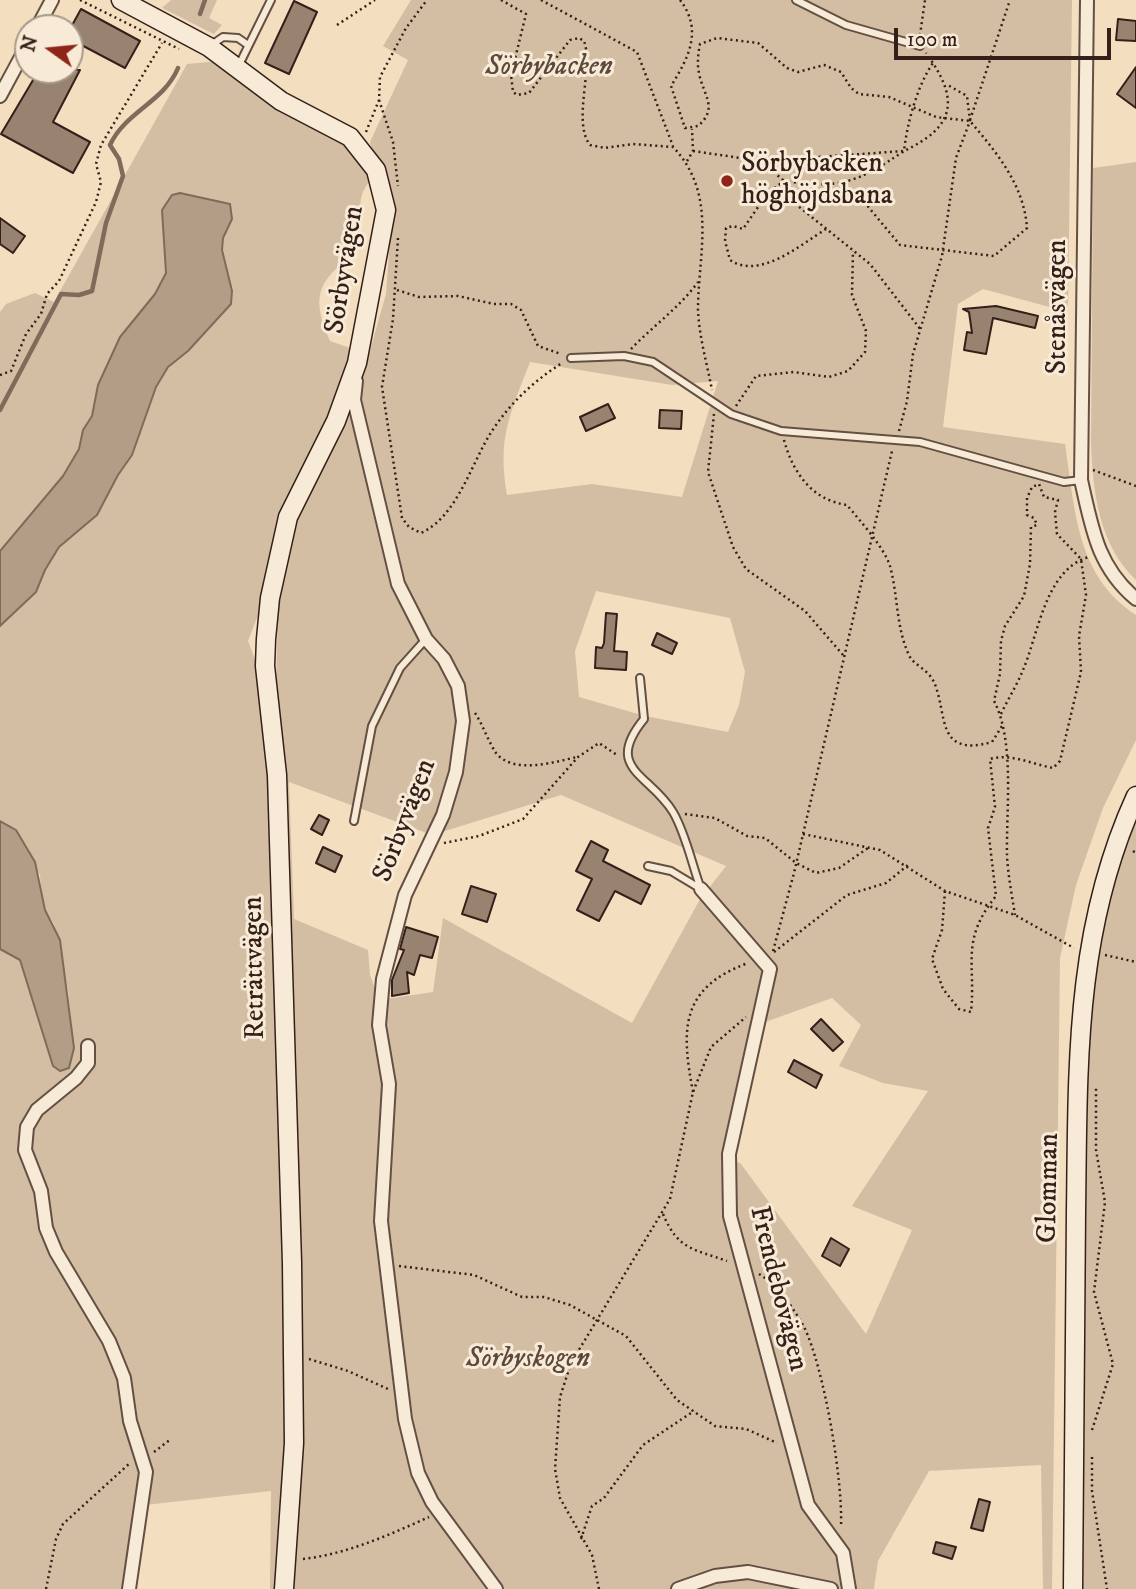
<!DOCTYPE html>
<html>
<head>
<meta charset="utf-8">
<style>
  body { margin:0 }
  #map { position:relative; width:1136px; height:1589px; overflow:hidden; background:#f3dec0; font-family:"IM FELL DW Pica",serif }
  canvas { display:block }
  .north { position:absolute; left:14px; top:14px; width:70px; height:70px; box-sizing:border-box; background:#f7ead6; border:2px solid #a9998a; border-radius:50%; rotate:285deg; font-size:19px; font-weight:700; line-height:28px; text-align:center; color:#342019 }
  .north::after { content:''; display:block; margin:auto; width:24px; height:32px; background:#8f2418; clip-path:polygon(50% 0,100% 100%,50% 72%,0 100%) }
  .scale { position:absolute; left:894px; top:28px; width:217px; height:32px; box-sizing:border-box; border:4px solid #342019; border-top:0; padding-left:9px; font-size:21px; line-height:24px; white-space:nowrap; color:#342019; -webkit-text-stroke:5px #f7ead6; paint-order:stroke }
</style>
</head>
<body>
<div id="map">
<canvas width="1136" height="1589"></canvas>
<div class="north">N</div>
<div class="scale">100 m</div>
</div>
<script>
const ctx = document.querySelector('canvas').getContext('2d');
ctx.lineJoin = 'round';
function fill(path, color) {
  ctx.fillStyle = color;
  ctx.fill(path, 'evenodd');
}
function stroke(path, color, width, dash) {
  ctx.strokeStyle = color;
  ctx.lineWidth = width;
  ctx.lineCap = dash ? 'butt' : 'round';
  ctx.setLineDash(dash || []);
  ctx.stroke(path);
}
function drawText(font, color, halo, rows, align = 'center') {
  ctx.font = font + ' "IM FELL DW Pica",serif';
  ctx.lineWidth = 6;
  ctx.setLineDash([]);
  ctx.textBaseline = 'middle';
  ctx.strokeStyle = halo;
  ctx.fillStyle = color;
  for (const [text, x, y, turn = 0] of rows) {
    ctx.save();
    ctx.translate(x, y);
    ctx.rotate((+turn || 0) * Math.PI / 180);
    ctx.textAlign = isNaN(turn) ? turn : align;
    if (halo) ctx.strokeText(text, 0, 0);
    ctx.fillText(text, 0, 0);
    ctx.restore();
  }
}
fill(new Path2D(`
  M171,0H217L209,18L222,25L214,34L162,8Z
  M411,0H1072L1068,312L983,289L958,304L943,427L1065,444C1075,509 1076,576 1136,615V740L1103,808L1076,885L1060,958L1052,1589H1043L1041,1465L929,1471L878,1561L874,1589H291L283,770L276,687L279,564L293,517L369,354L386,294L391,225L370,142L408,60L383,46ZM530,362L672,385L718,381L682,497L592,484L507,495C497,438 510,414 530,362ZM596,591L730,618L745,672L739,705L728,732L645,716L579,697L575,651ZM289,782L432,835L561,795L726,866L699,901L632,1023L443,918L433,992L379,1000L370,975L368,950L294,919ZM832,998L861,1025L839,1066L883,1083L928,1091L852,1206L912,1230L866,1334L741,1164L727,1156L757,1025Z
  M219,61L273,107L341,140L360,154L372,178C362,190 358,200 362,215L351,223C349,241 342,243 342,264C312,287 316,309 330,341L353,349L342,393L283,513L270,553L260,610L248,641L259,670L268,755L290,1411L279,1589H270L271,1491L136,1506L125,1589H0V949L20,960L53,1066L74,1048L68,990L54,924L45,910L41,894L40,875L16,830L0,821V312L6,304L35,293L54,302L187,64Z
  M1136,162V580C1099,545 1093,493 1091,444L1093,168Z
  M1136,821V1589H1081L1084,1086L1096,953L1111,886Z`), '#d3bea4');
const water = new Path2D(`
  M180,193L230,204L232,219L223,238L222,250L232,291L231,304L188,351L168,367L156,387L132,455L118,475L97,515L59,547L45,570L36,592L0,626V551L63,476L79,449L83,430L92,416L98,385L120,337L155,294L166,273L162,210L172,195Z
  M0,821L16,830L35,862L45,910L60,940L74,1048L69,1068L60,1071L53,1066L20,960L0,949Z`);
fill(water, '#b29d87');
stroke(water, '#806b5b', 2);
stroke(new Path2D(`
  M200,14L205,0
  M0,410L61,294L79,295L92,291L106,223L123,176L119,159L110,145C125,112 164,102 178,68`), '#806b5b', 4.5);
const building = new Path2D(`
  M294,1L317,12L289,74L265,63Z
  M81,9L140,41L125,68L70,39V29Z
  M1118,19L1136,21V41L1116,40Z
  M1136,67V108L1117,94Z
  M39,70H80L53,122L90,142L73,173L1,134Z
  M0,218L25,236L13,253L0,244Z
  M996,306L1038,316L1035,328L993,318L986,354L964,350L967,332L972,333L969,312L963,309Z
  M608,404L615,418L586,431L580,417Z
  M660,410L682,411L681,429L659,428Z
  M606,613L617,614L614,651L627,652L626,670L595,668L596,647L602,648L604,643Z
  M657,633L677,643L672,654L652,645Z
  M319,815L329,820L322,835L311,829Z
  M591,841L608,850L603,861L650,885L641,904L615,891L599,921L577,910L592,879L576,871Z
  M323,847L342,856L335,872L316,863Z
  M471,886L496,894L487,922L462,914Z
  M406,927L438,937L432,958L420,955L414,975L407,972L409,993L392,996V980L404,950L400,949Z
  M821,1019L843,1042L833,1051L811,1029Z
  M794,1060L822,1075L816,1088L788,1072Z
  M831,1238L849,1249L840,1266L822,1256Z
  M979,1499L990,1502L983,1531L971,1528Z
  M936,1542L956,1547L952,1559L933,1553Z`);
fill(building, '#978370');
stroke(building, '#342019', 2);
const lane = new Path2D(`
  M796,0L846,25L920,46
  M210,46L223,37L238,38L248,45
  M238,67L271,0
  M571,358L624,356L653,362L731,414L781,431L920,442L1064,482L1081,480
  M640,678L644,719C603,769 650,774 673,812C686,834 692,865 701,889
  M354,821L372,726L400,668L426,639
  M648,866L671,871L701,889`);
const street = new Path2D(`
  M1087,0L1081,480C1092,528 1097,566 1136,599
  M37,28L52,0
  M0,96L28,44
  M356,381L354,400L398,584L426,639L444,659L458,686L463,721L456,772L443,815L405,895L383,979L379,1025L389,1084L381,1221L405,1419L418,1473L432,1502L496,1589
  M701,889L770,969L729,1154L730,1216L808,1505L843,1553L849,1589
  M88,1046V1063L76,1078L37,1110L27,1127L25,1150L41,1191L46,1228L56,1252L109,1341L124,1378L130,1421L146,1472L129,1589
  M678,1589L715,1576L748,1572L831,1589`);
const secondary = new Path2D(`
  M121,0L209,47L281,101L350,137L376,170L386,210L357,363L336,421L288,517L270,598L266,639L265,666L277,775L292,1263L294,1443L284,1589
  M1073,1589C1075,1463 1074,1338 1076,1212C1078,1067 1074,931 1136,796`);
stroke(lane, '#645043', 10);
stroke(street, '#645043', 16);
stroke(secondary, '#342019', 21);
stroke(new Path2D(`
  M80,0L179,49
  M501,0L526,14L511,75L513,92L517,95L529,93L570,40L579,38L584,41C594,68 572,121 590,145L605,148L633,144L673,147C718,194 698,254 698,310C699,336 707,364 712,390
  M541,0L637,52L673,146
  M680,0C703,30 689,57 671,86L685,128L698,126C719,108 703,95 699,73C697,64 698,54 700,44L717,38L758,43L787,68L798,72L824,65L841,72L851,88L859,94L889,97L936,117L970,121C997,153 1024,185 1027,228L994,256L900,245L860,197L841,185
  M337,25L375,0
  M920,35L925,0
  M379,100L393,142L398,186
  M970,120L1010,0
  M366,132L379,100L380,77L406,28L427,0
  M693,151L761,161L904,151C957,126 959,98 926,53
  M687,161L693,151L692,129
  M761,161L784,181L798,206L870,264L921,330
  M826,229C800,245 760,280 730,260L725,241L726,228L733,226L743,229L767,194L784,181C840,189 857,183 904,151C907,124 917,86 933,63
  M398,238L393,319L382,387L402,518L409,527L421,533C458,516 471,463 492,431C510,403 534,381 562,363
  M397,290L419,297L458,296L494,304H511L521,310L538,346L561,354
  M631,349C653,326 680,307 698,282
  M0,375L11,371L26,334L41,314L47,294L59,281L96,202L101,182L96,164L101,145L162,43
  M736,406L756,376L794,372L829,377L848,371L865,352L866,331L852,295L853,251
  M714,414L708,472L733,547L746,569L805,611L843,655
  M899,431L907,401L913,354L942,256L956,158L970,121L967,96L946,84
  M784,440C793,473 812,500 847,505C860,521 884,547 890,566C898,595 896,628 909,655C913,665 927,668 934,682C948,714 935,758 992,742L1002,726
  M1093,470L1136,486
  M475,713C483,725 488,741 496,753C514,775 554,762 577,757
  M1001,714C1008,699 1017,685 1023,670C1038,636 1045,569 1089,557
  M685,814L715,818L747,836L765,838L796,863L816,873L839,868L868,848
  M803,834L880,850L945,891L1015,915L1074,948
  M444,843L479,836L523,819L578,757L599,743L617,755
  M1133,851L1136,853
  M945,891L942,930L932,959L943,989L959,1009L971,1012C976,962 960,941 996,896L988,828L995,807L990,759C1010,753 1032,764 1053,768L1060,761L1081,672L1079,636L1086,595L1081,559L1057,534L1055,512L1058,500L1044,497L1039,484L1032,487L1027,498V515L1034,518L1037,525L1031,527L1030,564L1024,596L1005,626L1001,641L1000,674L994,701C1015,741 1006,810 1007,856C1008,875 1012,896 1015,915
  M773,951L794,873L892,451
  M774,952L847,895L886,883L908,865
  M1105,955L1136,962
  M693,1092C681,1029 680,988 748,963
  M663,1214C678,1250 694,1249 727,1261
  M399,1266L474,1275L522,1297H544L570,1305L626,1336L677,1400L715,1426L746,1429L777,1443
  M759,1274C778,1286 793,1307 804,1327C824,1367 843,1481 841,1526
  M309,1359L348,1371L388,1389
  M1092,1430L1113,1364L1094,1292L1105,1202L1096,1150V1087
  M154,1452L171,1439
  M1092,1457V1491L1107,1589
  M581,1539L592,1506L604,1498L643,1445L694,1411
  M303,1559C347,1554 389,1535 429,1517
  M46,1589L56,1539L63,1524L130,1463
  M599,1589L592,1555L560,1498L555,1469L560,1397L571,1363L670,1199L693,1092L711,1047L746,1017`), '#342019', 2.5, [2, 3.5]);
stroke(lane, '#f7ead6', 6);
stroke(street, '#f7ead6', 12);
stroke(secondary, '#f7ead6', 18);
for (const [x, y, r, color] of [
  [727,181,7,"#8f2418"]
]) {
  const dot = new Path2D();
  dot.arc(x, y, r, 0, 2 * Math.PI);
  ctx.fillStyle = color;
  ctx.fill(dot);
  stroke(dot, '#f7ead6', 2.5);
}
drawText('italic 28px', '#5c483c', '#f7ead6', [
  ["Sörbybacken",549,68],
  ["Sörbyskogen",528,1360]
]);
drawText('28px', '#342019', '#f7ead6', [
  ["Sörbybacken",741,165],
  ["höghöjdsbana",741,197]
], 'left');
drawText('28px', '#342019', '#f7ead6', [
  ["Sörbyvägen",346,270,-81],
  ["Stenåsvägen",1059,307,-90],
  ["Sörbyvägen",406,821,-69],
  ["Reträttvägen",256,968,-91],
  ["Glomman",1050,1188,-89],
  ["Frendebovägen",777,1289,76]
]);
</script>
</body>
</html>
